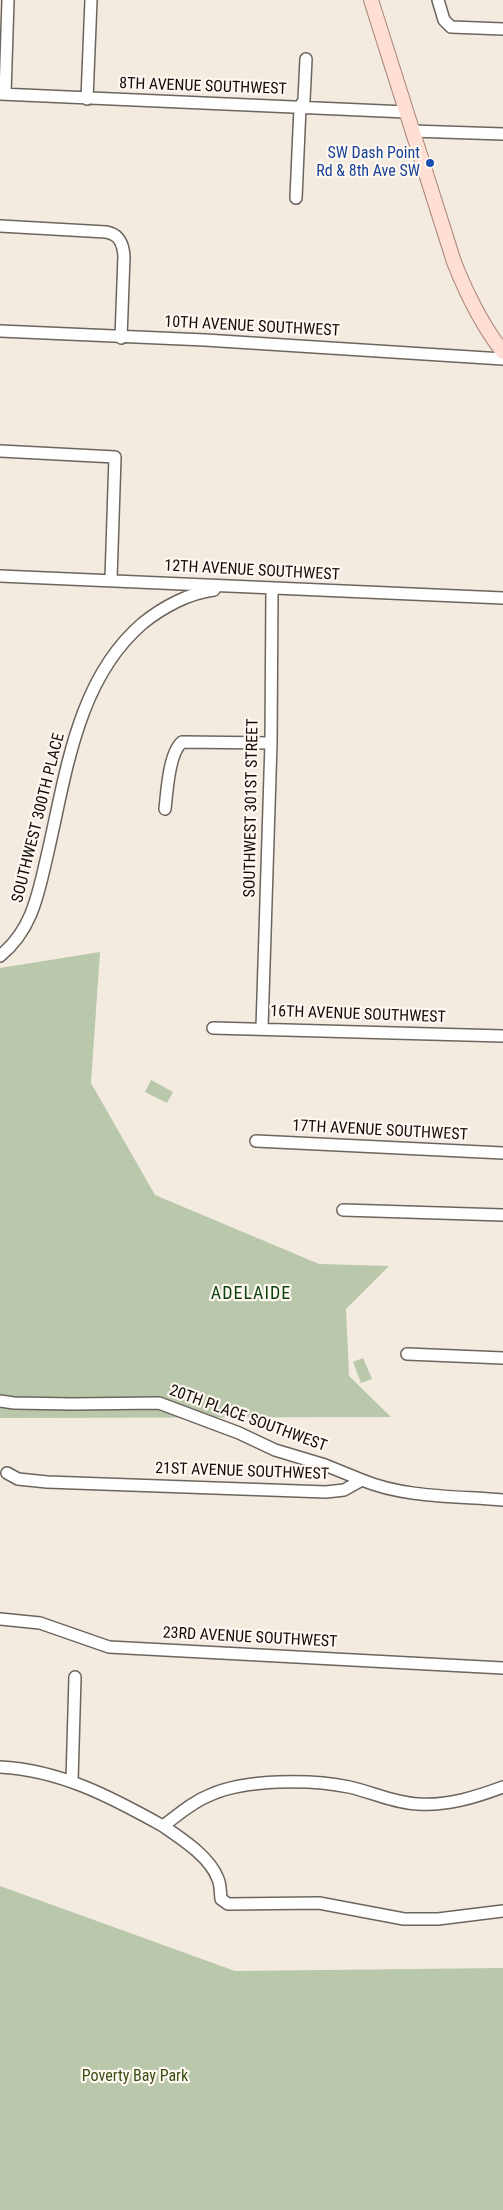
<!DOCTYPE html>
<html>
<head>
<meta charset="utf-8">
<style>
  body { margin:0 }
  canvas { display:block; background:#f3eae0 }
</style>
</head>
<body>
<canvas width="503" height="2210"></canvas>
<script>
const ctx = document.querySelector('canvas').getContext('2d');
ctx.lineJoin = 'round';
function fill(path, color) {
  ctx.fillStyle = color;
  ctx.fill(path, 'evenodd');
}
function stroke(path, color, width, dash) {
  ctx.strokeStyle = color;
  ctx.lineWidth = width;
  ctx.lineCap = dash ? 'butt' : 'round';
  ctx.setLineDash(dash || []);
  ctx.stroke(path);
}
function drawText(font, color, halo, rows, align = 'center') {
  ctx.font = font + ' "Roboto Condensed",sans-serif';
  ctx.lineWidth = 4.5;
  ctx.setLineDash([]);
  ctx.textBaseline = 'middle';
  ctx.strokeStyle = halo;
  ctx.fillStyle = color;
  for (const [text, x, y, turn = 0] of rows) {
    ctx.save();
    ctx.translate(x, y);
    ctx.rotate((+turn || 0) * Math.PI / 180);
    ctx.textAlign = isNaN(turn) ? turn : align;
    if (halo) ctx.strokeText(text, 0, 0);
    ctx.fillText(text, 0, 0);
    ctx.restore();
  }
}
fill(new Path2D(`
  M100,952L91,1083L155,1195L319,1264L389,1266L346,1309L349,1376L391,1417L0,1418V968Z
  M151,1080L173,1092L167,1103L145,1092Z
  M363,1358L372,1379L361,1383L353,1362Z
  M0,1886L235,1971L503,1968V2210H0Z`), '#b9c7ab');
const minor = new Path2D(`
  M438,0L444,20L451,27L503,29
  M0,94L406,112
  M5,94L8,0
  M87,99L91,0
  M412,131L503,134
  M296,198L300,107L304,100L306,59
  M0,226L106,232C119,234 123,243 124,256L121,338
  M0,331L205,340L503,359
  M0,451L115,457L111,579
  M0,576L503,598
  M165,809C167,791 169,753 182,742L271,743
  M0,956C32,930 38,895 47,856C66,776 76,680 143,623C163,607 189,593 214,590
  M213,1028L503,1036
  M262,1028L271,743L272,588
  M256,1141L503,1153
  M343,1210L503,1215
  M407,1354L503,1358
  M0,1401L14,1403L73,1404L159,1403L239,1433L275,1450L325,1465L362,1480
  M7,1473L18,1479L47,1482L326,1492L344,1490L362,1480C405,1498 457,1496 503,1500
  M0,1619L40,1623L109,1647L503,1668
  M0,1767C60,1770 111,1797 163,1826C178,1815 192,1802 210,1795C245,1779 311,1779 349,1787C372,1792 394,1803 418,1804C448,1806 476,1797 503,1787
  M72,1781L75,1677
  M163,1826C182,1839 210,1857 218,1879C221,1886 220,1892 221,1899L228,1904L319,1903L404,1919H438L503,1911`);
const major = new Path2D(`
  M371,0L454,262C467,295 481,324 503,352`);
stroke(minor, '#6c655d', 14);
stroke(major, '#ab877a', 16);
stroke(minor, '#fff', 11);
stroke(major, '#ffded4', 14);
for (const [x, y, r, color] of [
  [430,163,5,"#1a4fb4"]
]) {
  const dot = new Path2D();
  dot.arc(x, y, r, 0, 2 * Math.PI);
  ctx.fillStyle = color;
  ctx.fill(dot);
  stroke(dot, '#fff7f0', 2);
}
drawText('16px', '#100d0a', '#fff7f0', [
  ["8TH AVENUE SOUTHWEST",203,87,2],
  ["10TH AVENUE SOUTHWEST",252,327,3],
  ["12TH AVENUE SOUTHWEST",252,571,3],
  ["SOUTHWEST 301ST STREET",252,808,-89],
  ["SOUTHWEST 300TH PLACE",39,818,-76],
  ["16TH AVENUE SOUTHWEST",358,1015,2],
  ["17TH AVENUE SOUTHWEST",380,1131,3],
  ["20TH PLACE SOUTHWEST",248,1419,20],
  ["21ST AVENUE SOUTHWEST",242,1472,2],
  ["23RD AVENUE SOUTHWEST",250,1638,3]
]);
drawText('16px', '#164399', '#fff7f0', [
  ["SW Dash Point",420,154],
  ["Rd & 8th Ave SW",420,172]
], 'right');
drawText('16px', '#384f14', '#fff7f0', [
  ["Poverty Bay Park",135,2077]
]);
ctx.letterSpacing = '1px';
drawText('18px', '#0b4410', '#fff7f0', [
  ["ADELAIDE",251,1294]
]);
ctx.letterSpacing = '0px';
</script>
</body>
</html>
